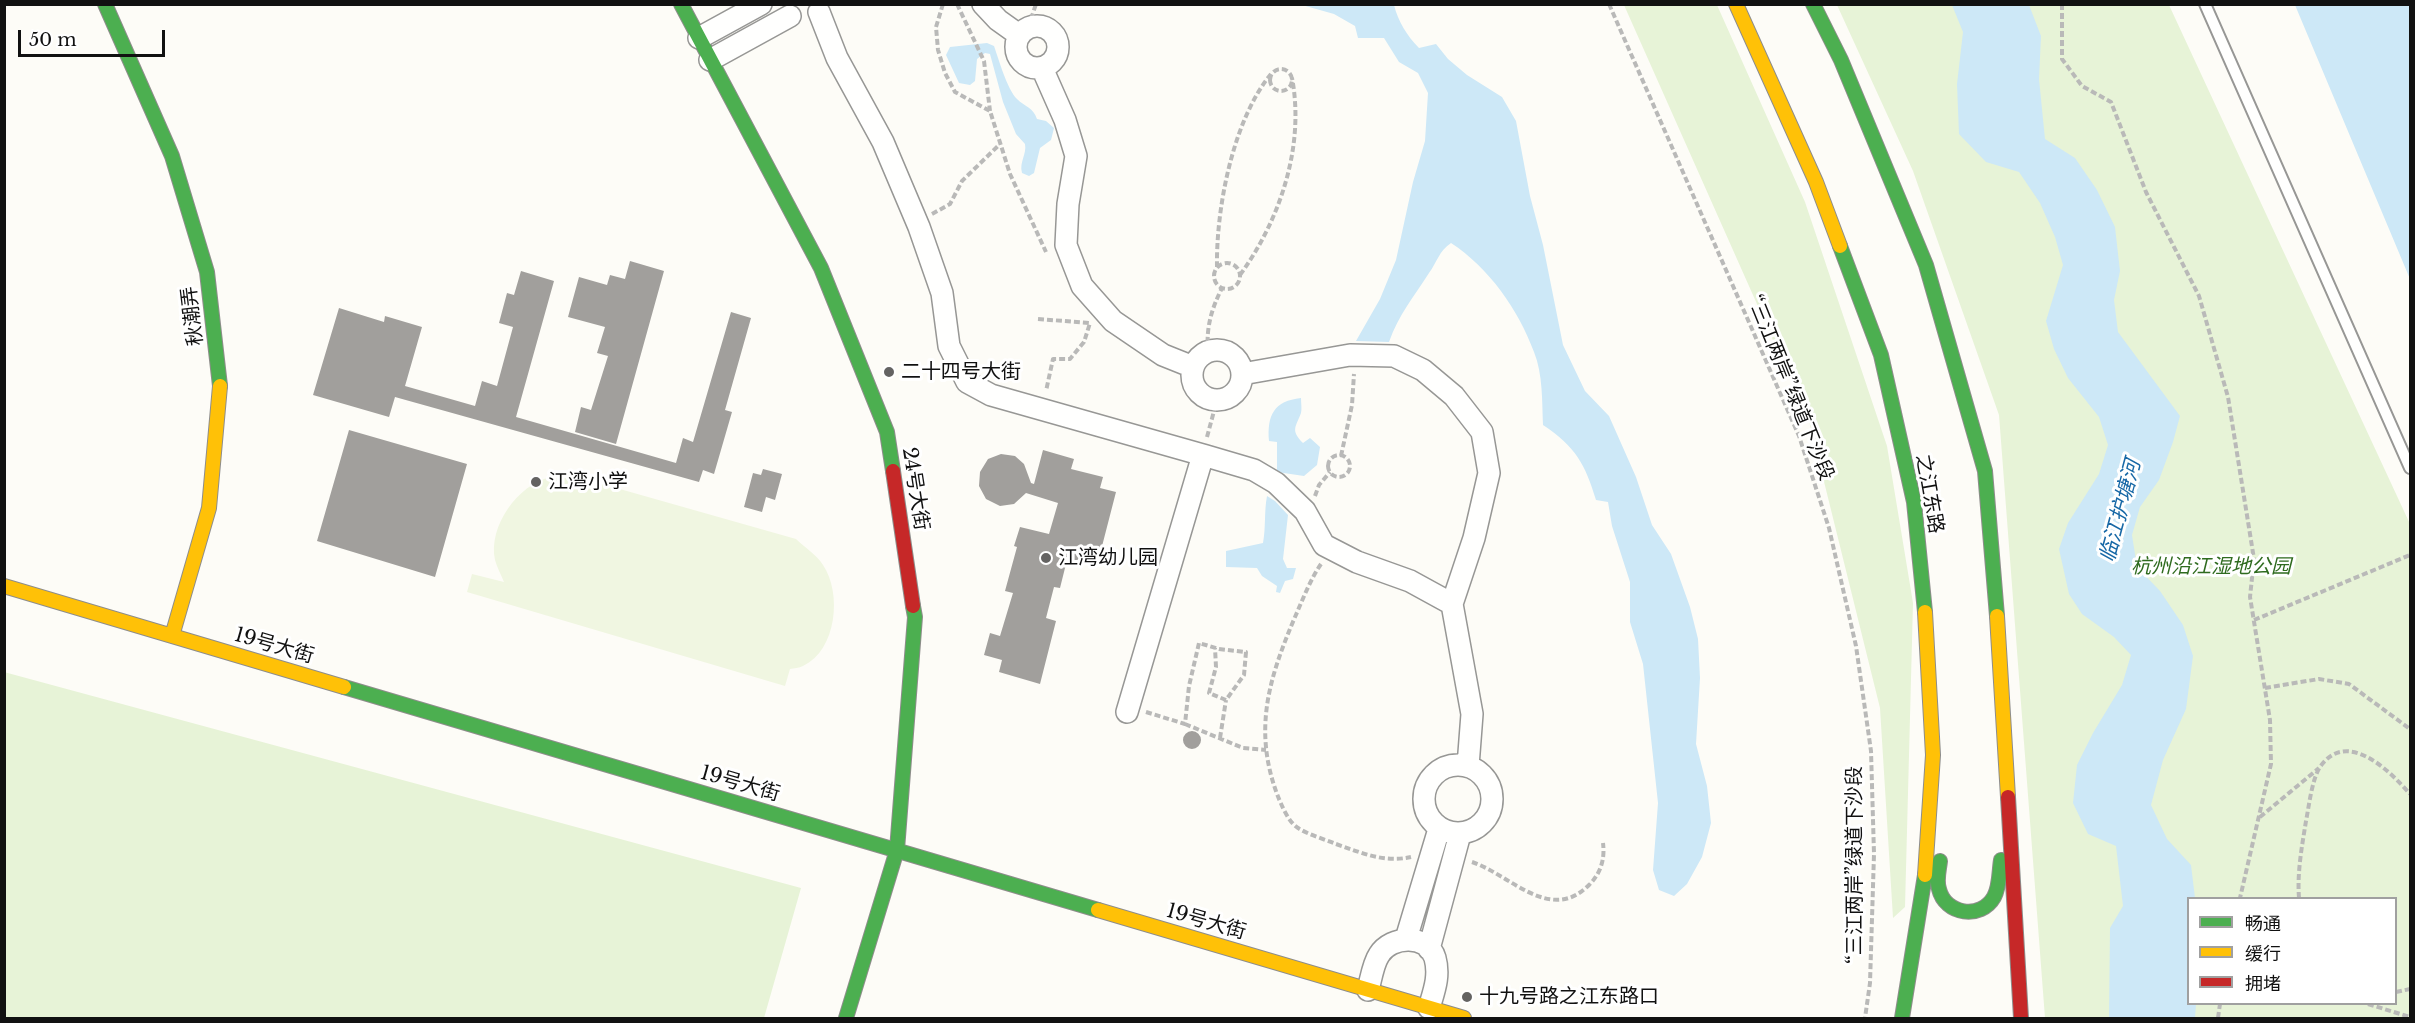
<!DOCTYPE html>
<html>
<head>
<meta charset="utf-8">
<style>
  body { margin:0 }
  #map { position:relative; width:2415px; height:1023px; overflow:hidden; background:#fdfcf7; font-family:"Libre Baskerville","Noto Sans SC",serif }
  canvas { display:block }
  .frame { position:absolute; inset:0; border:6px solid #111; pointer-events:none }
  .legend { position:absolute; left:2187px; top:897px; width:210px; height:108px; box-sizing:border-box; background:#fff; border:2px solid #a0a0a0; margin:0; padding:8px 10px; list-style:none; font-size:18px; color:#111 }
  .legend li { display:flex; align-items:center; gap:12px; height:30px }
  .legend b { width:30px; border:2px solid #a0a0a0 }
  .scale { position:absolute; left:18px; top:30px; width:147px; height:27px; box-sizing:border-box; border:3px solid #111; border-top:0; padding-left:8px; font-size:18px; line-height:21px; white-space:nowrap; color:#111; -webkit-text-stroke:4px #fff; paint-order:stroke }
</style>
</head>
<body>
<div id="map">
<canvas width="2415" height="1023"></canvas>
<div class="frame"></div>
<ul class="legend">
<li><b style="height:8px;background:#4caf50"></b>畅通</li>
<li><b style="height:8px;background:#ffc107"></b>缓行</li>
<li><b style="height:8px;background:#c62828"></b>拥堵</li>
</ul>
<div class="scale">50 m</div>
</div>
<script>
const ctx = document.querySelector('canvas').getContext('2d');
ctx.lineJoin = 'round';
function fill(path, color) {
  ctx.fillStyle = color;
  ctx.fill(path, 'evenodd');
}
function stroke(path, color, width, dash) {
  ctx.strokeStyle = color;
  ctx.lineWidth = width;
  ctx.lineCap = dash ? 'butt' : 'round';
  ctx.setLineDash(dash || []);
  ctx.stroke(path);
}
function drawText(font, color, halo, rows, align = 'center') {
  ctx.font = font + ' "Libre Baskerville","Noto Sans SC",serif';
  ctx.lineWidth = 6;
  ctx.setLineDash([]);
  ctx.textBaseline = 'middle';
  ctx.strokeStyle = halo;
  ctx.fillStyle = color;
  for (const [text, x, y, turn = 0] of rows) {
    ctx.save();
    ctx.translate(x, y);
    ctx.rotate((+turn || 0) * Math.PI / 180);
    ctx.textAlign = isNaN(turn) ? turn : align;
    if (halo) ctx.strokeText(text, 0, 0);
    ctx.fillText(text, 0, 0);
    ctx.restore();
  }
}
fill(new Path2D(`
  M1624,5H1717L1805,202L1887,446L1913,603L1905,907L1893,918L1880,708L1809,421Z
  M1837,5H2169L2410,524V1018H2045L1999,415L1913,171ZM2188,898H2396V1004H2188Z
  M4,672L801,888L764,1018H5Z`), '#e7f3d7');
fill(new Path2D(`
  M574,476L796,539C804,547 817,555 823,565C842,593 837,650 803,666C799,668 794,668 790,669L785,686L467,592L472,574L504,582C501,575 497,567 495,560C488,526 518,485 550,477C558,475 567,476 574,476Z`), '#f0f6e1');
fill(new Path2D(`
  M1302,5H1394C1398,21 1407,36 1419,48L1436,44L1448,59L1467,75L1502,97L1516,121L1530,196L1543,245L1563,345L1585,391L1609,416L1636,477L1652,525L1671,554L1690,607L1698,639L1700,678L1696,744L1707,786L1711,823L1702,857L1687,884L1674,896L1659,890L1653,870L1658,803L1643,664L1630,622V582L1612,526L1608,502L1596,500C1585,464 1576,447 1543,425C1542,402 1543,374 1534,352C1518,309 1489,268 1451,243C1439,251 1437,262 1429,273C1413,298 1399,314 1389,342L1356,341L1380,299L1396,260L1413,182L1425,141L1428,93L1418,73L1399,62L1384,38H1358L1355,26L1334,14Z
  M1952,5H2029L2041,36L2039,79L2045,139L2075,158L2097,190L2115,227L2120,271L2114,300L2118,332L2180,416L2173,442L2159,480L2140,507L2132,535L2137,567L2160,591L2183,625L2193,656L2186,709L2163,760L2151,805L2167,839L2191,865L2195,898H2188V1004H2196L2195,1018H2109L2110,928L2123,906L2116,846L2088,834L2073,803L2077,765L2093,733L2122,685L2131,655L2114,637L2082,614L2069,594L2059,549L2068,523L2099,474L2108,445L2099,417L2068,378L2054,349L2046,321L2063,265L2055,237L2040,203L2019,172L1986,162L1959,134L1957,84L1963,32Z
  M2295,5H2410V279Z
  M987,43L994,46C999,60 1007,89 1017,99C1025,107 1033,107 1037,119L1046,121L1054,128L1051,140L1040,148L1034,173L1029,176L1022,173C1019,162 1027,154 1025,144L1016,134L1003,102L990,54L985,53L977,59L975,81L970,85L959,83L946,55L950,47Z
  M1301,398C1301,403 1302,409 1301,413C1296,427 1290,430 1303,443L1310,438L1320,447L1317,465L1304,476L1277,472V442L1269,441C1267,415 1274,401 1301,398Z
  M1267,496L1275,501L1288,515L1283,559L1287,568H1296L1293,579L1285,581L1280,593L1276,592L1277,586L1262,576L1257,568L1226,567V551L1263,543C1266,527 1264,512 1267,496Z`), '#cde8f7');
fill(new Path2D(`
  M630,261L664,271L616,444L575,432L581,407L591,410L608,356L597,353L605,327L568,317L579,277L607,285L610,275L625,279Z
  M521,271L554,281L516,417L676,463L683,438L693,442L731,312L751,318L725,410L732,412L714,474L703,470L699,482L395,397L389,417L313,395L339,308L384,322L385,316L422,327L405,386L475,406L482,381L497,386L513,327L499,323L507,293L514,295Z
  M349,430L467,464L435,577L317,541Z
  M1043,450L1074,459L1071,469L1103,477L1100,488L1116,492L1100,554L1088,550L1084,565L1067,560L1060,588L1054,587L1046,618L1056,621L1040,684L999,672L1002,660L984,655L990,633L1000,636L1013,593L1005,591L1017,547L1014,546L1020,527L1049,534L1058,503L1026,493L1014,504L1000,506L986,499L979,486L980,472L988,459L1001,454L1015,456L1024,464L1031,483L1034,484Z
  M763,469L782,474L775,500L766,497L762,512L744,507L753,473L761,475Z
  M1183 740a9 9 0 1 1 18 0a9 9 0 1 1-18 0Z`), '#a19f9c');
const lane = new Path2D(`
  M2205,4L2410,468`);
const street = new Path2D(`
  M983,4L998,20L1019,35
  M819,12L837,58L883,142L919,227L942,293L949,346L967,382L991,395L1203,455
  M1016 47a21 21 0 1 1 42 0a21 21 0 1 1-42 0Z
  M699,38L761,4
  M710,60L790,16
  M1042,68L1065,120L1076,156L1068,204L1066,245L1082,286L1113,321L1163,355L1193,367
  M1192 375a25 25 0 1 1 50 0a25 25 0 1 1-50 0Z
  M1242,374L1350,355L1394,356L1423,370L1454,396L1482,432L1489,473L1474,538L1452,604L1472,714L1468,766
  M1127,712L1203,455L1254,470L1276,483L1305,511L1324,545L1357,562L1410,581L1452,604
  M1424 799a34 34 0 1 1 68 0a34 34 0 1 1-68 0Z
  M1406,939L1439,829
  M1429,949L1460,834
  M1368,990C1371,979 1373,964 1379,955C1391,935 1428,934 1435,958C1440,976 1434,991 1429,1008`);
const fast = new Path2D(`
  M105,4L172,156L207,272L220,386
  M681,4L821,268L887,432L893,471
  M1813,4L1841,60L1926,265L1985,471L1997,616
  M1840,246L1881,355L1914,502L1925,612
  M344,687L1098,910
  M1940,861C1939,870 1936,880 1939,889C1945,915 1981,920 1994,897C2000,886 1999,872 2001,860
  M846,1018L897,850L915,617L913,606
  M1902,1018L1925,875`);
const slow = new Path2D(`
  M1736,4L1816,182L1840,246
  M4,586L344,687
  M1925,612L1933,755L1925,875
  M1997,616L2008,797
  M172,636L209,508L220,386
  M1098,910L1464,1018`);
const jam = new Path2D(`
  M893,471L913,606
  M2008,797L2021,1018`);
stroke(lane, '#979795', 14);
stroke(street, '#979795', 24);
stroke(fast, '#8e8d8b', 16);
stroke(slow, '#8e8d8b', 16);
stroke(jam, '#8e8d8b', 16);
stroke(new Path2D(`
  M943,4L936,27L938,50L945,73L955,92L990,111L1010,174L1046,252
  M957,4L984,61L990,111
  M1609,4L1799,436L1829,528L1856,646L1871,751L1874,854L1870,983L1865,1018
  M2062,4V59L2082,86L2111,102L2146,192L2199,296L2228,397L2254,559L2250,597L2270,720L2271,764L2240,898
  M1031,19L1036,4
  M1270 80a11 11 0 1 1 22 0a11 11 0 1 1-22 0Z
  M932,214L950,204L962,181L999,145
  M1214 276a13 13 0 1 1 26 0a13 13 0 1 1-26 0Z
  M1217,267C1216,208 1233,120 1271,74
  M1240,275C1280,220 1305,146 1292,78
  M1038,319L1090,323L1084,342L1070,359H1053L1046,391
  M1208,352C1206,328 1211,310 1222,288
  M1207,437L1217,400
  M1328 466a11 11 0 1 1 22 0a11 11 0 1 1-22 0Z
  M1341,456L1352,405L1354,374
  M1315,496L1319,485L1330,472
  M1321,564C1310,580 1303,599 1295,617C1269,678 1253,729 1277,794C1281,804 1288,822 1298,828C1309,835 1324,839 1336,844C1362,853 1384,863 1411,857
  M2254,620L2410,555
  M2265,688L2319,679L2349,684L2410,729
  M1146,712L1185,724L1189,686L1199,643L1219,649L1246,652L1244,675L1226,700L1209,693L1216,667L1215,648
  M1185,724L1243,748L1266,750
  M1220,738L1226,700
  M2260,817L2319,768
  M1472,862C1511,875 1550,924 1589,885C1601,873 1605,859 1603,843
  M2299,898C2297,872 2302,846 2306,821C2309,806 2312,779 2320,767C2347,728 2390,771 2410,794
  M2396,992L2410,989
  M2368,1004L2410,1017
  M2218,1018L2220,1004`), '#b9b9b8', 4, [6, 3]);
stroke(lane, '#fffffe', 10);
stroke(street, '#fffffe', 21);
stroke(fast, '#4caf50', 14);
stroke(slow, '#ffc107', 14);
stroke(jam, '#c62828', 14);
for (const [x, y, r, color] of [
  [889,372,6,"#646362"],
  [536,482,6,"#646362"],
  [1046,558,6,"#646362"],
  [1467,997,6,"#646362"]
]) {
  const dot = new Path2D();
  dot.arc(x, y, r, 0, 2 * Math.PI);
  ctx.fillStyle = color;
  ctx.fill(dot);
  stroke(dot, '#fff', 2);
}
drawText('20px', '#111', '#fff', [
  ["秋潮弄",193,316,-97],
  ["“三江两岸”绿道下沙段",1790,388,68],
  ["24号大街",915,489,81],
  ["之江东路",1929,494,80],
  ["19号大街",274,646,16],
  ["19号大街",740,784,16],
  ["“三江两岸”绿道下沙段",1855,865,-90],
  ["19号大街",1206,922,16]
]);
drawText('20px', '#111', '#fff', [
  ["二十四号大街",901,372],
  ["江湾小学",548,482],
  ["江湾幼儿园",1058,558],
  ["十九号路之江东路口",1479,997]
], 'left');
drawText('italic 20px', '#2f6b1f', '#fff', [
  ["杭州沿江湿地公园",2211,567]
]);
drawText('italic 21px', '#1768a6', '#fff', [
  ["临江护塘河",2121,511,-75]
]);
</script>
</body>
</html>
